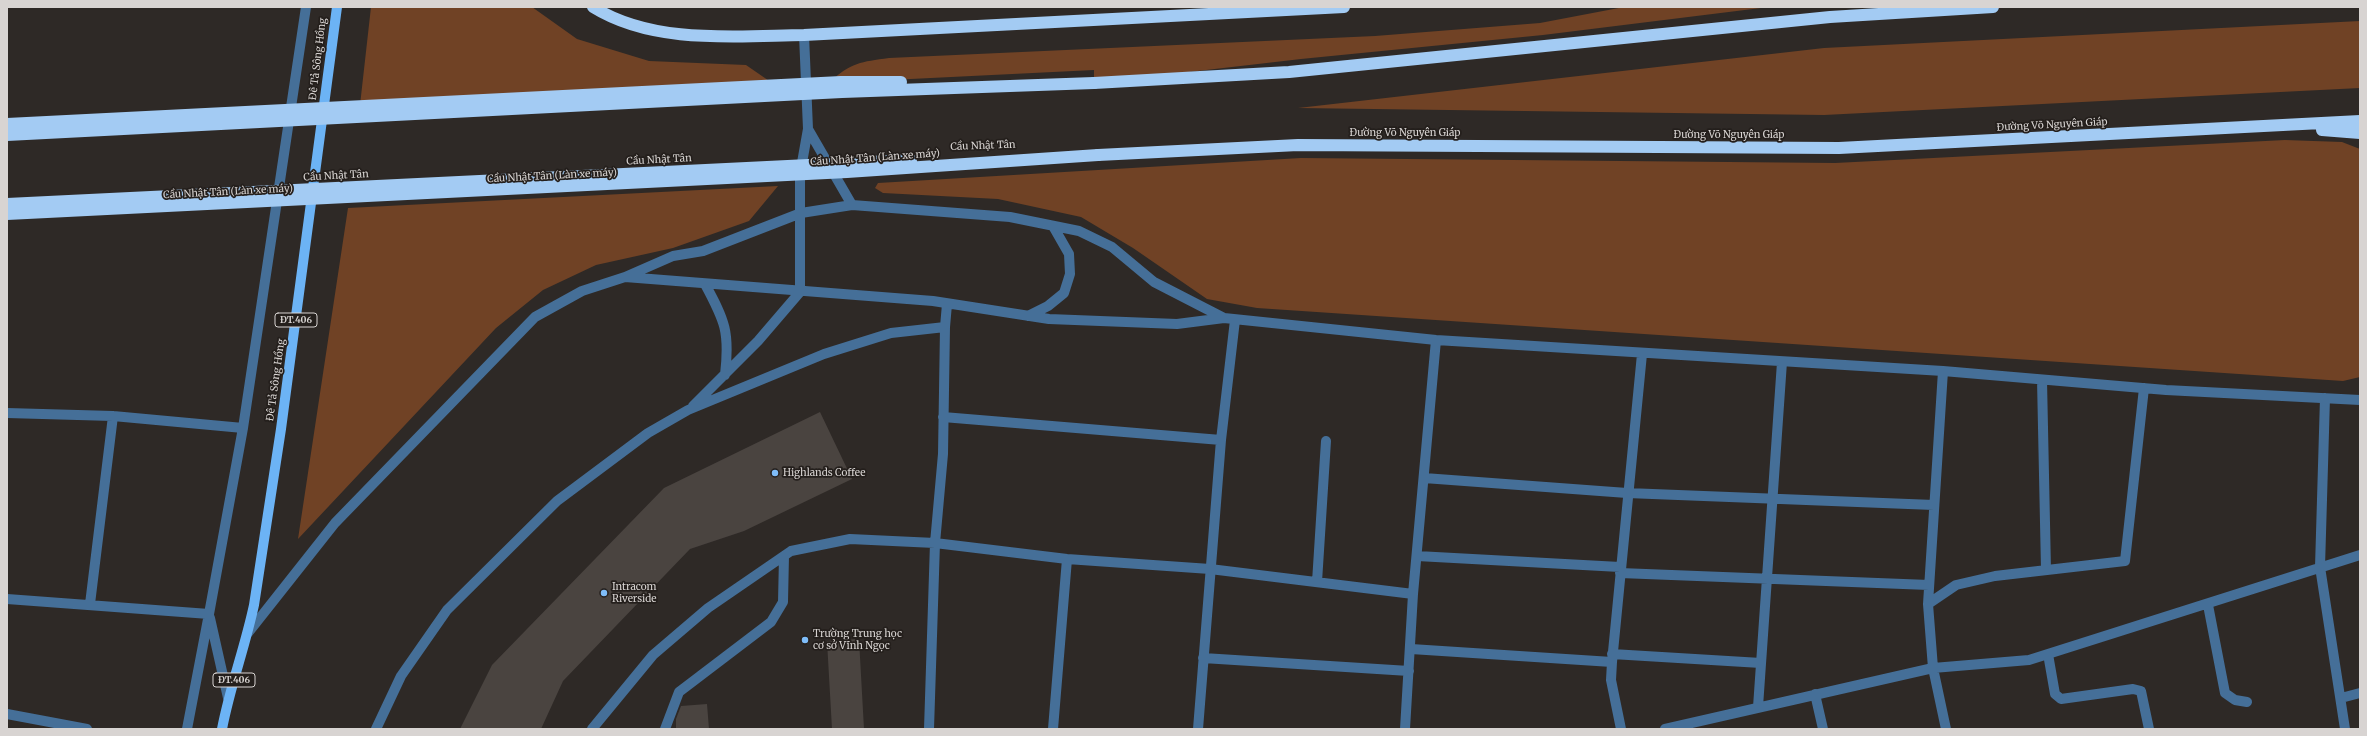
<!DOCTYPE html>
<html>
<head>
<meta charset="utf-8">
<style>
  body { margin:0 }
  #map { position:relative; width:2367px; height:736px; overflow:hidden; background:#2e2926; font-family:Merriweather,serif }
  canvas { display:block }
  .frame { position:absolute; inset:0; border:8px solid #d8d4d2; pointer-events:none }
</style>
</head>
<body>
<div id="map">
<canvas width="2367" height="736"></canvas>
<div class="frame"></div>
</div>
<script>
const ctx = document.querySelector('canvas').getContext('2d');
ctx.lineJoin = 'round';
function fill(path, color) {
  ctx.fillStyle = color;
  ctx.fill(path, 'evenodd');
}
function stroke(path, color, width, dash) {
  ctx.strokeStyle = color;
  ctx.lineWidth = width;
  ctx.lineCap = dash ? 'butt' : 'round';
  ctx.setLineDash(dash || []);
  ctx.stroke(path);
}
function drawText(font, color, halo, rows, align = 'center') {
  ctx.font = font + ' Merriweather,serif';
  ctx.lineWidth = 3.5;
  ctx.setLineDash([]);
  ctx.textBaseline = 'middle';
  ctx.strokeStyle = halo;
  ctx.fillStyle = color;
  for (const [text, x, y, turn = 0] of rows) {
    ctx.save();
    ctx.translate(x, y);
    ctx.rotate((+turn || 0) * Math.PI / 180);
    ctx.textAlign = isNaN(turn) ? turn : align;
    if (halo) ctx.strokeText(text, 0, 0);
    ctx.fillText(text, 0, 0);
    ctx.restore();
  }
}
fill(new Path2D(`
  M371,7H532L577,39L649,61L746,65L775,85L360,105Z
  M1624,7H1769L1543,35L1301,59L1094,83V70L829,83C851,62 861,62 889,58L1375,36L1540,23Z
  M2360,21V88L1824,115L1298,108L1824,48Z
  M2285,140L2342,142L2360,149V377L2343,381L1257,308L1207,299L1133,248L1081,217L998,199L883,193L875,188L878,183L1301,158L1835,163Z
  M778,186L749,221L673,248L596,265L543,290L496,328L298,539L348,208Z`), '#704225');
fill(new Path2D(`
  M820,412L852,479L744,531L690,549L563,681L541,729H460L492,665L664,488Z
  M859,639L864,729H832L827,641Z
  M707,704L709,729H676V719L681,706Z`), '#4a4440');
stroke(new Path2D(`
  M808,129L852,205
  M625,277L933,301L1049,319L1177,324L1224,318L1436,340L1943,371L2166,390L2360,400
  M705,284C725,321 730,332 725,375
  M1028,316L1048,306L1064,293L1070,274L1069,254L1053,226
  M1943,371L1928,604L1933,668L1946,729
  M2042,380L2046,570
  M2325,398L2320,567L2345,729
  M693,406L758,341L800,292V174L808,129L804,35
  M7,413L113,416L243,428
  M943,417L1221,440
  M1424,478L1627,493L1934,505
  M1417,556L1620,567
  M1620,573L1929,585
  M1317,582L1326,441
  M7,599L209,614L243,428L306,7
  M90,604L113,416
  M1928,604L1956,585L1995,576L2125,561L2144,388
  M2208,605L2225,693L2235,700L2247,702
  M210,618L228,698
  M248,633L335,523L535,317L582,291L625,277L673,256L703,251L801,213L852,205L1010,217L1079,231L1112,247L1154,282L1224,318
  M1411,649L1612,662
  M1612,654L1761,663
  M2048,654L2055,694L2061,699L2133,689L2141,691L2149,729
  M1203,658L1409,671
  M1815,694L1823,729
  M2341,698L2360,693
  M1758,707L1782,362
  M7,714L87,729
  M187,729L209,614
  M376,729L401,676L447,610L557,501L648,433L688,410L824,354L891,333L945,327
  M592,729L653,655L708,608L791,551L850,539L935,543L1067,559L1210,569L1413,594
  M665,729L679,692L771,622L783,602L784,556
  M929,729L935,543L943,454L945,327L947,304
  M1053,729L1067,559
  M1198,729L1221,440L1235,320
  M1405,729L1413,594L1436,340
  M1621,729L1611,680L1612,662L1642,354
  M1665,729L1933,668L2029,660L2360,555`), '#456f98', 10);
stroke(new Path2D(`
  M222,729C230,687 245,647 254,605L281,429L337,7`), '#6cb3f5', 10);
stroke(new Path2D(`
  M593,7C654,45 736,36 804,35L1344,7
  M1094,83L1289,72L1830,17L1993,7
  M2322,130L2360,133
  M1098,155L1298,145L1839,148L2360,121`), '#a3cbf3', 12);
stroke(new Path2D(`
  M7,124L841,82H901
  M7,135L842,92L1094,83
  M7,204L911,160
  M7,214L847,172L1098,155`), '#a3cbf3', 12);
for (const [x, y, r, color] of [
  [775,473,4,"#7fbdf9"],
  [604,593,4,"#7fbdf9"],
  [805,640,4,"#7fbdf9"]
]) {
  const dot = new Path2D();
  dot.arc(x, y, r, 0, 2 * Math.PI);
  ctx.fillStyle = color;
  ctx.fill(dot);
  stroke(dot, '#241f1c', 1.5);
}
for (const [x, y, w] of [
  [296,320,42],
  [234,680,42]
]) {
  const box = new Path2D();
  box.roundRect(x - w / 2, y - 7, w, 14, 3);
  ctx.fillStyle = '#241f1c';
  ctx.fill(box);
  stroke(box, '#d8d4d2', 1);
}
drawText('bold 9px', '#d8d4d2', null, [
  ["ĐT.406",296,320],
  ["ĐT.406",234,680]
]);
drawText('10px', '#d8d4d2', '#241f1c', [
  ["Đê Tả Sông Hồng",318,59,-83],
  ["Đường Võ Nguyên Giáp",2052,125,-3],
  ["Đường Võ Nguyên Giáp",1405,133],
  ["Đường Võ Nguyên Giáp",1729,135],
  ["Cầu Nhật Tân",983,146,-2],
  ["Cầu Nhật Tân (Làn xe máy)",875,158,-4],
  ["Cầu Nhật Tân",659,160,-3],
  ["Cầu Nhật Tân",336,176,-3],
  ["Cầu Nhật Tân (Làn xe máy)",552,176,-3],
  ["Cầu Nhật Tân (Làn xe máy)",228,192,-3],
  ["Đê Tả Sông Hồng",276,380,-82]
]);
drawText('10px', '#d8d4d2', '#241f1c', [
  ["Highlands Coffee",783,473],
  ["Intracom",612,587],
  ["Riverside",612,599],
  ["Trường Trung học",813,634],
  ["cơ sở Vĩnh Ngọc",813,646]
], 'left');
</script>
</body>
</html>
